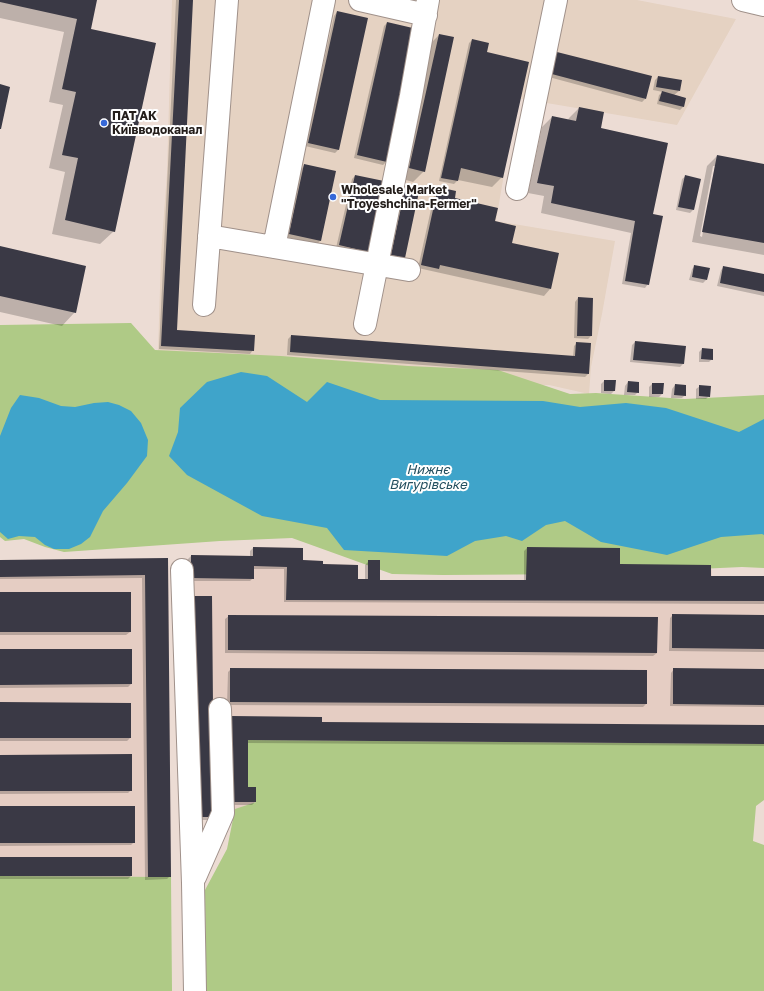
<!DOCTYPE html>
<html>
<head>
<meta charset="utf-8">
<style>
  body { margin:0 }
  canvas { display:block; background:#ecdcd4 }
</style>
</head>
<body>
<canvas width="764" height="991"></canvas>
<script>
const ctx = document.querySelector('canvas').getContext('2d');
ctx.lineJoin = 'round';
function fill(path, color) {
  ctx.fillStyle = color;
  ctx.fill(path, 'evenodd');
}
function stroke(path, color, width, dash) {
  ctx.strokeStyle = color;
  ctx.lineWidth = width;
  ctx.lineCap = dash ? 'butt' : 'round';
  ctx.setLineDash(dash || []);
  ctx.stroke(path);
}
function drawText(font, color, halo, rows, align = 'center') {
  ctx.font = font + ' "Golos Text",sans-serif';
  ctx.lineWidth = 4;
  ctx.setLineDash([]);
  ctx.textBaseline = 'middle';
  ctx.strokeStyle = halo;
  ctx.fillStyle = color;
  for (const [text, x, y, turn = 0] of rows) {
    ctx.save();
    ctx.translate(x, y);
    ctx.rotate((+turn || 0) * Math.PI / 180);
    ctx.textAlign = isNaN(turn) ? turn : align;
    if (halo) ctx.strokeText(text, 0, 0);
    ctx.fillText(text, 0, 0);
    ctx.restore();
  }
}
fill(new Path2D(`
  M172,0H637L736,19L677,125L517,98L496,221L615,241L602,314L591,367L589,394L549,385L415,384L158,352L161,255L167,172Z`), '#e5d2c2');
fill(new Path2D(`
  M253,547L303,548V560L323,561V564L358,565V579H368V560H380V580H526L711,565L712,576H764V744L249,740L248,787H256V802L214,817H195L191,555L253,556Z
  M168,558L171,877L0,876V560Z`), '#e5cdc3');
fill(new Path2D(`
  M131,323L155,350L281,356L408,366L498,370L570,394L596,393L685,399L764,395V568L742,567L588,574L443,575L392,574L292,538L220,541L64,552L45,547L24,539L5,541L0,537V325Z
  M248,740L764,744V800L756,806L753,841L764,845V991H206L205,890L227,849L235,809L256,802V787H248Z
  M0,876L171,877L172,991H0Z`), '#afca86');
fill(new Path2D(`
  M241,372L267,376L307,402L327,382L380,400L543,401L580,407L626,403L666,408L739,432L764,419V535L762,534L721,537L667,555L601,542L565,521L546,525L522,541L506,536L475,541L447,556L344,550L327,528L262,516L187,475L169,456L178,432L180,408L207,382Z
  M20,395L39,398L61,406L75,407L94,403L108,402L119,405L131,411L141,423L148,440L147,456L127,483L103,511L90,537L81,544L69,549H54L45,545L35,537L19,536L8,539L0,532V436L11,408Z`), '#3fa4ca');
fill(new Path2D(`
  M0,0H96L90,30L114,231L100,244L52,234L65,172L49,168L63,105L49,102L64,32L0,18Z
  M176,0H192L176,331L253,350L250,354L159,349Z
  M337,12L338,150L335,153L305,146L334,16Z
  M387,23L386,162L383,165L354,158L384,26Z
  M439,35L424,171L413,182L399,178L429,45Z
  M472,40L485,56L502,177L492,187L458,180L454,184L439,181L469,43Z
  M550,55L645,99L642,102L545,76Z
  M658,77L679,91L674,95L685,98L683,107L680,110L657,104L659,95L663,92L653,90L655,80Z
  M579,108L600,129L651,217L648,284L645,288L622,284L631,233L541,213L544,196L528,193L542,127L552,117L568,120L569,118Z
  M717,156L764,165V255L692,242L707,166ZM713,166H715L702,237L700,236Z
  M305,165L335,172L320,241L317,244L286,237L302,168Z
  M355,176L367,251L364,254L336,248L352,179Z
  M686,176L693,210L690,213L676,210L682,179Z
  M406,185L404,258L401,261L388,258L403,188Z
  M438,188L454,199L494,222L511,244L550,289L544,296L418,268L435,191Z
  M0,247L75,312L62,326L0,312Z
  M695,266L706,280L703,283L689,280L692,269Z
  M724,267L764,275V296L717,286L721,270Z
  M578,298L591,336L588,339L574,338L575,302Z
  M291,336L573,357L574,346L577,343L588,374L585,377L287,355L288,339Z
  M635,342L685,347L683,364L680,367L630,362L632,345Z
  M702,349L712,359L709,362H699V352Z
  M604,381L614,391L611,394L601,393V384Z
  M628,382L638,392L635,395H624L625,386Z
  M652,384L662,394L659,397H649V387Z
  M675,385L685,395L682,398H671L672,389Z
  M700,386L709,396L706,399H696V389Z
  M253,548L302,561L322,565L357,580H365V565L369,561L379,581H524V551L527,548L619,565L710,577H764V604L284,602V569H253V578L250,581H188V559L191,556L250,557V551Z
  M167,559L170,876L167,879L145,880L142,578L0,579V561Z
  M0,593L130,632L126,635H0Z
  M190,600L210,820H193Z
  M673,615L764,616V652L669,651L670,618Z
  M229,616L657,653L653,656L225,653V619Z
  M0,650L131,684L128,687L0,688Z
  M231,669L646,671V704L643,707L227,705L228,672Z
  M674,669L764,670V707L670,706L671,673Z
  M0,703L130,704V738L127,741H0Z
  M228,721L321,723L764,726V746L247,743V788L255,802L252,805H228Z
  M0,756L131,790L128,793L0,794Z
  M0,807L134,842L131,845L0,846Z
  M0,858L131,876L128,879H0Z`), '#0003');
fill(new Path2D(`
  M0,0H97L91,29L156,43L115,232L65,220L78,158L62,155L76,92L62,89L77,19L0,2Z
  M179,0H193L177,330L255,335L254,351L161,346Z
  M337,11L368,18L339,150L308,143Z
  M387,22L417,29L387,162L357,155Z
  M439,34L454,37L425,172L409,168Z
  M472,39L489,43L487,52L529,62L503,178L461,168L458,181L441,178Z
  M553,51L652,76L646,99L548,73Z
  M658,76L682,80L680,91L656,87Z
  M0,84L10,87L1,129H0Z
  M662,91L686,98L684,107L659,101Z
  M579,107L604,112L601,128L668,143L653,214L663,216L649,285L625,281L635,221L551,203L554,186L537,183L552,116L576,121Z
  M717,155L764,164V243L702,232Z
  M304,164L336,171L321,241L289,234Z
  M355,175L384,181L368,252L339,245Z
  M685,175L701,179L694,210L678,207Z
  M406,184L420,187L405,258L391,255Z
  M438,187L456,191L455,198L498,208L495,221L516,226L512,243L559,253L551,289L440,265L439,269L421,265Z
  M0,246L86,266L76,313L0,296Z
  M694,265L710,268L707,280L692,277Z
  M723,266L764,274V292L720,283Z
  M578,297L593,298L592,336H577Z
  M291,335L575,356L576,342L591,343L589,374L290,352Z
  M635,341L686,346L684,364L633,360Z
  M702,348L713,349V360L701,359Z
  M604,380H616L615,391H604Z
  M628,381L639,382V393L627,392Z
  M652,383H664L663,394H652Z
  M675,384L686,385V396L674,395Z
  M699,385L711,386L710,397L699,396Z
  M253,547L303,548V560L323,561V564L358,565V579H368V560H380V580H526L527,547L620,548V564L711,565V576H764V601L286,600L287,567L254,566V579L191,578V555L253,556Z
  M168,558L171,877H148L145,575L0,577V560Z
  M0,592H131V632H0Z
  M193,596H212L214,817H195Z
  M672,614L764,615V649L672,648Z
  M228,615L658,617L657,653L228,650Z
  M0,649H132V684L0,685Z
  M230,668L647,670V704L230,702Z
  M673,668L764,669V705L673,704Z
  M0,702L131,703V738H0Z
  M231,716L322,717V722L764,725V744L248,740V787H256V802H230Z
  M132,754V791H0V755Z
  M0,806H135V843H0Z
  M0,857H132V876H0Z`), '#3a3945');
const minor = new Path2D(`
  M360,0L426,15
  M743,0L764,5
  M517,189L556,0
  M209,236L409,270
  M274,247L324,0
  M204,305L227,0
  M365,324L411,96L428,0
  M182,570L193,883L195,991
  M195,877L223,813L220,709`);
stroke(minor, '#a0918a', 24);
stroke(minor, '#fff', 22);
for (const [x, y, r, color] of [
  [104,123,4,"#3668d8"],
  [333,197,4,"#3668d8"]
]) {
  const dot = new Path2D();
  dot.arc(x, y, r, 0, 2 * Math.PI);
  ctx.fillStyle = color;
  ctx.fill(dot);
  stroke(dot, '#fff', 1.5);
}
drawText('bold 12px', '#241e1b', '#fff', [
  ["ПАТ АК",112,116],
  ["Київводоканал",112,130],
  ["Wholesale Market",341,190],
  ["\"Troyeshchina-Fermer\"",341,204]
], 'left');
drawText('italic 13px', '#244f5f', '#fff', [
  ["Нижнє",428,470],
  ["Вигурівське",428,485]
]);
</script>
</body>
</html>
